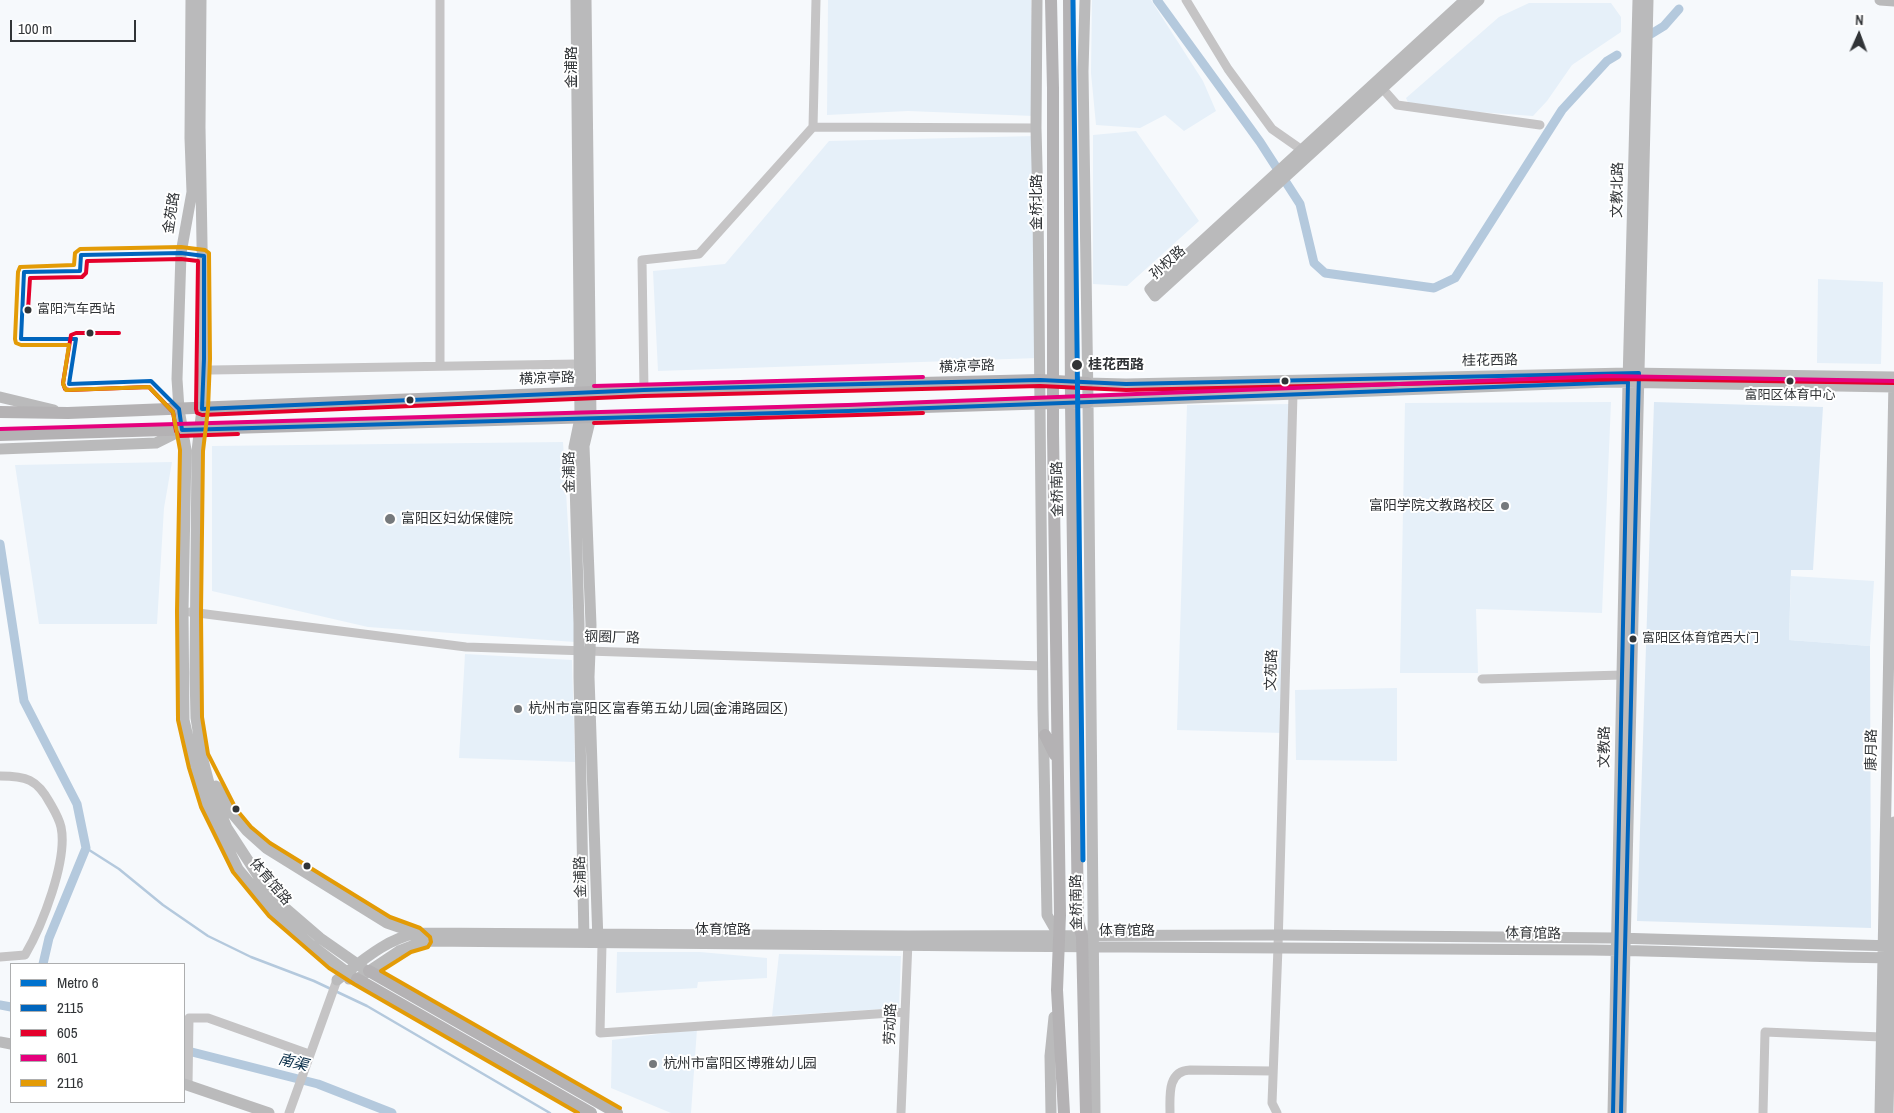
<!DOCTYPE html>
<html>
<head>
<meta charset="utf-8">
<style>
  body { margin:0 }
  #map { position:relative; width:1894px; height:1113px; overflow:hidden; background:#f6f9fc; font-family:"Archivo Narrow",sans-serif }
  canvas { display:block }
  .legend { position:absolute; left:10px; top:963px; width:175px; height:140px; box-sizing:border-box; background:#fff; border:1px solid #adaeaf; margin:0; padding:6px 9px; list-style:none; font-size:15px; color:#313437 }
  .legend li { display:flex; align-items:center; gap:10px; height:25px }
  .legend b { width:25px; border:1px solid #adaeaf }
  .north { position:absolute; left:1834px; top:10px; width:50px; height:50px; -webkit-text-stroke:4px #fff; paint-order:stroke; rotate:2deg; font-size:14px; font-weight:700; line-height:20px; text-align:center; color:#313437 }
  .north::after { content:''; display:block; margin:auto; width:18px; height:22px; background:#313437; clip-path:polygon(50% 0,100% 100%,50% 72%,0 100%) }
  .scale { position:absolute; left:10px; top:20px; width:126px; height:22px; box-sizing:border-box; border:2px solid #313437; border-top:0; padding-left:6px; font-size:15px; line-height:18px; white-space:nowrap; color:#313437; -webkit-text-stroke:4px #fff; paint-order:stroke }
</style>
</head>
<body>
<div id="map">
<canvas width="1894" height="1113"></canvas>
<ul class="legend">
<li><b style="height:6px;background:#0072ce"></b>Metro 6</li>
<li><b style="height:6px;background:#0065bd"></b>2115</li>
<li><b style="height:6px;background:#e4002b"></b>605</li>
<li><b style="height:6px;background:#e5007d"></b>601</li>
<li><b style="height:6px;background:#e39b06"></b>2116</li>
</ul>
<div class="north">N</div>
<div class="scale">100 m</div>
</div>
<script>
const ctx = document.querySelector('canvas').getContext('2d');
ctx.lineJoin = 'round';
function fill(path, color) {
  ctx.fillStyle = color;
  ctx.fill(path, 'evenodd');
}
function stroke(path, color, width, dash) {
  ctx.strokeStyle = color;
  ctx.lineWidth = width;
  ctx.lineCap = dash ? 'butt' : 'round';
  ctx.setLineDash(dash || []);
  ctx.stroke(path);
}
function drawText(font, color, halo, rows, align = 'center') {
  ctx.font = font + ' "Archivo Narrow","Noto Sans SC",sans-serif';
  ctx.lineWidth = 4;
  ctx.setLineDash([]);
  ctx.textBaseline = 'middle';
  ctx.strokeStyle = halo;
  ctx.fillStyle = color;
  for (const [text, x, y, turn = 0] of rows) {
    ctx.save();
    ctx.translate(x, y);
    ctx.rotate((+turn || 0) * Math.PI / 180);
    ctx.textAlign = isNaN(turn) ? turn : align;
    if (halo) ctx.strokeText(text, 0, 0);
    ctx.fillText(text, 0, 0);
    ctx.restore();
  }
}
fill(new Path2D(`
  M828,0H1031L1034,116L908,111L827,115Z
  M1092,0H1151L1203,81L1216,111L1184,131L1165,115L1140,128L1096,125L1091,73Z
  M1529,3H1611L1621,17V32L1572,65L1547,101L1533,116L1410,107L1406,98L1499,17Z
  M1136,131L1199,221L1127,286L1093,284V135Z
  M1035,136L1038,358L658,371L653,271L725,264L829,141Z
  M1818,279L1883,282L1881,364L1817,363Z
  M1611,402L1602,613L1476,609L1478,673H1400L1405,403Z
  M1292,404L1283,733L1177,730L1187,405Z
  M563,442L575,642L368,627L212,591V446Z
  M172,462L164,508L157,624H39L15,465Z
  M1791,576L1874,581L1870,646L1789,640Z
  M465,654L572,660L575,762L459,758Z
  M1397,688V761L1296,760L1295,690Z
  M617,952H700L767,958V978L698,982L697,988L616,993Z
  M779,954L901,956L899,1008L772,1016Z
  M697,1029L691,1113H671L611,1088L612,1040Z`), '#e6f0f9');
fill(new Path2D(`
  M1654,402L1823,407L1813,570H1791L1789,640L1870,646L1871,928L1637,921Z`), '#dce9f5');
stroke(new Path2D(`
  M86,848L119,869L163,905L208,936L251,957L314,981L367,1006L550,1113`), '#b4c9dd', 2.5);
stroke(new Path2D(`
  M1157,0L1260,142L1300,204L1314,263L1325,273L1434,288L1455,278L1562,110L1607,61L1617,55
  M1651,34L1664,26L1679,9
  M0,544L24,701L77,804L86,848L49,938L43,964
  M0,1005L11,1007
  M184,1050L318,1084L392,1113`), '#b4c9dd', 9);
stroke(new Path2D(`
  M1186,0L1228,69L1272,129L1302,150
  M1382,88L1397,105L1540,125
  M813,127L1036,128
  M440,366V0
  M212,370L578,364
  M644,390L642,260L699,254L813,127L816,0
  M190,612L466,647L1043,666
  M1482,679L1622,675
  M0,776C26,776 37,779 50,803C54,810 59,818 61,827C68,860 42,926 25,955L0,957
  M602,944L600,1033L905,1012
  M188,1085L189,1018H208L309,1054
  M289,1113L337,980
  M901,1113L908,941
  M1170,1113C1170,1096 1167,1071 1190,1070L1273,1071
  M1277,1113L1272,1103L1278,947L1293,394
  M1763,1113L1765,1032L1881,1037`), '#c5c4c5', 9);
stroke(new Path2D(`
  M191,0L190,138L192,192L181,253L177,379L179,409L186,450L183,611L184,720L195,767L207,805L238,869L274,912L311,945L352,976
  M201,0L200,127L204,359L202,409L197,451L195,673L196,718L202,756L210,787L227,828L264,885L284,907L320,938L363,968
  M576,0L580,418L574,447L579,624V677L584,940
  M586,0L591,417L584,446L591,625L589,677L598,942
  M1037,0L1036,128L1038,206L1043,709L1047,915L1059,936
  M1085,0L1083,71L1088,402L1095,1113
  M1465,0L1150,289L1155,296L1479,0
  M1880,0L1894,1
  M1087,383L1126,384L1628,373L1894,377
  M0,397L54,410
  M1088,402L1608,382L1894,387
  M0,449L156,443L182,430
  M216,786L231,812L247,831L266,848L387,923L416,933
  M349,979H357L399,951L425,941C814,947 1202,946 1591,950C1692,951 1793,957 1894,958
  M337,980C362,961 386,939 417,933L908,936L1279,935L1616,938L1894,946
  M0,1042L11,1044
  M184,1084L269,1113
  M1051,1113L1050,1056L1054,1017
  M1613,1113L1628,382L1638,0
  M1621,1113L1648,0
  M1880,1113L1894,380
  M1888,1113L1894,822`), '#bababb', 11);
stroke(new Path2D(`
  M1051,0L1053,88V433L1060,915L1057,990L1064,1113
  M1069,0L1071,403L1078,922L1082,936L1086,1113
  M0,412L68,413L644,390L1040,380L1087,383
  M0,435L1088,402
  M1045,735L1055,755
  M369,971L617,1113
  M357,979L591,1113`), '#b4b2b4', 12);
stroke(new Path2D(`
  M1613,1113L1628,382L848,411L182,430L179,409L151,381L69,384L76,339H21L24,272L80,271L81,255L181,253L204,256V359L202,409L644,390L820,385L1040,380L1126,384L1639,373L1621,1113`), '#0065bd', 4);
stroke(new Path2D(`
  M28,310L30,278L82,277L86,273L87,261L181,259L198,261L196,409L197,413L202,415L644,396L1040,386L1126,390L1628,379L1894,383
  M119,333H76L71,335L63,383L65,389L69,390L149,387L173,412L176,431L179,436L238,434
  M594,423L923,413`), '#e4002b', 4);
stroke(new Path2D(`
  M594,386L923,377
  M0,429L848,405L1608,376L1894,381`), '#e5007d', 4);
stroke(new Path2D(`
  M578,1113L354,984L329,968L269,916L233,872L201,807L189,768L178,720L177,611L180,450L173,412L149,387L66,390L63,384L69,345H21L16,343L15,339L18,272L20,267L74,265L75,253L80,249L181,247L205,250L209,253L210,359L208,409L203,451L201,613L202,717L208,754L236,809L251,827L270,843L390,917L420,928L430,937L431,942L428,947L411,952L381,971L620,1108`), '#e39b06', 4);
stroke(new Path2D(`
  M1073,0L1083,860`), '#0072ce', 5);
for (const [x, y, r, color] of [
  [28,310,4.5,"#313437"],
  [90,333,4.5,"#313437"],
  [1077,365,6,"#313437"],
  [1285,381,4.5,"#313437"],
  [1790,381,4.5,"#313437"],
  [410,400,4.5,"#313437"],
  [1505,506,5,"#76797c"],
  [390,519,6,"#76797c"],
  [1633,639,4.5,"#313437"],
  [518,709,5,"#76797c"],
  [236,809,4.5,"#313437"],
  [307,866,4.5,"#313437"],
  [653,1064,5,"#76797c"]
]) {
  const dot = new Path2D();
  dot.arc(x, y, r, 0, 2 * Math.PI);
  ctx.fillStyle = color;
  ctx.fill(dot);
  stroke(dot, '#fff', 2);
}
drawText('13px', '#313437', '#fff', [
  ["富阳汽车西站",37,310],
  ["富阳区体育中心",1790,396,"center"],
  ["富阳区体育馆西大门",1642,639]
], 'left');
drawText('14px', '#313437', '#fff', [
  ["金浦路",572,67,-90],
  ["文教北路",1618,190,-89],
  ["金桥北路",1037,202,-90],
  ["金苑路",172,213,-81],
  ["孙权路",1168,263,-42],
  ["桂花西路",1490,361,-1],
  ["横凉亭路",967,367,-2],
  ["横凉亭路",547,379,-2],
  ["金浦路",570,472,-91],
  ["金桥南路",1058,489,-91],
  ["钢圈厂路",612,638,2],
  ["文苑路",1272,670,-88],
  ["文教路",1605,747,-89],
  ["康月路",1872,750,-89],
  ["金浦路",581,877,-92],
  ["体育馆路",270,882,50],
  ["金桥南路",1077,902,-91],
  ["体育馆路",723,930],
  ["体育馆路",1127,931],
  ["体育馆路",1533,934,1],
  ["劳动路",891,1024,-88]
]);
drawText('bold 14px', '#313437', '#fff', [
  ["桂花西路",1088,365]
], 'left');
drawText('14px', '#313437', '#fff', [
  ["富阳学院文教路校区",1495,506,"right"],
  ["富阳区妇幼保健院",401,519],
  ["杭州市富阳区富春第五幼儿园(金浦路园区)",528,709],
  ["杭州市富阳区博雅幼儿园",663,1064]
], 'left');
drawText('italic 15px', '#072c47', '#fff', [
  ["南渠",293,1063,14]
]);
</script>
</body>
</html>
